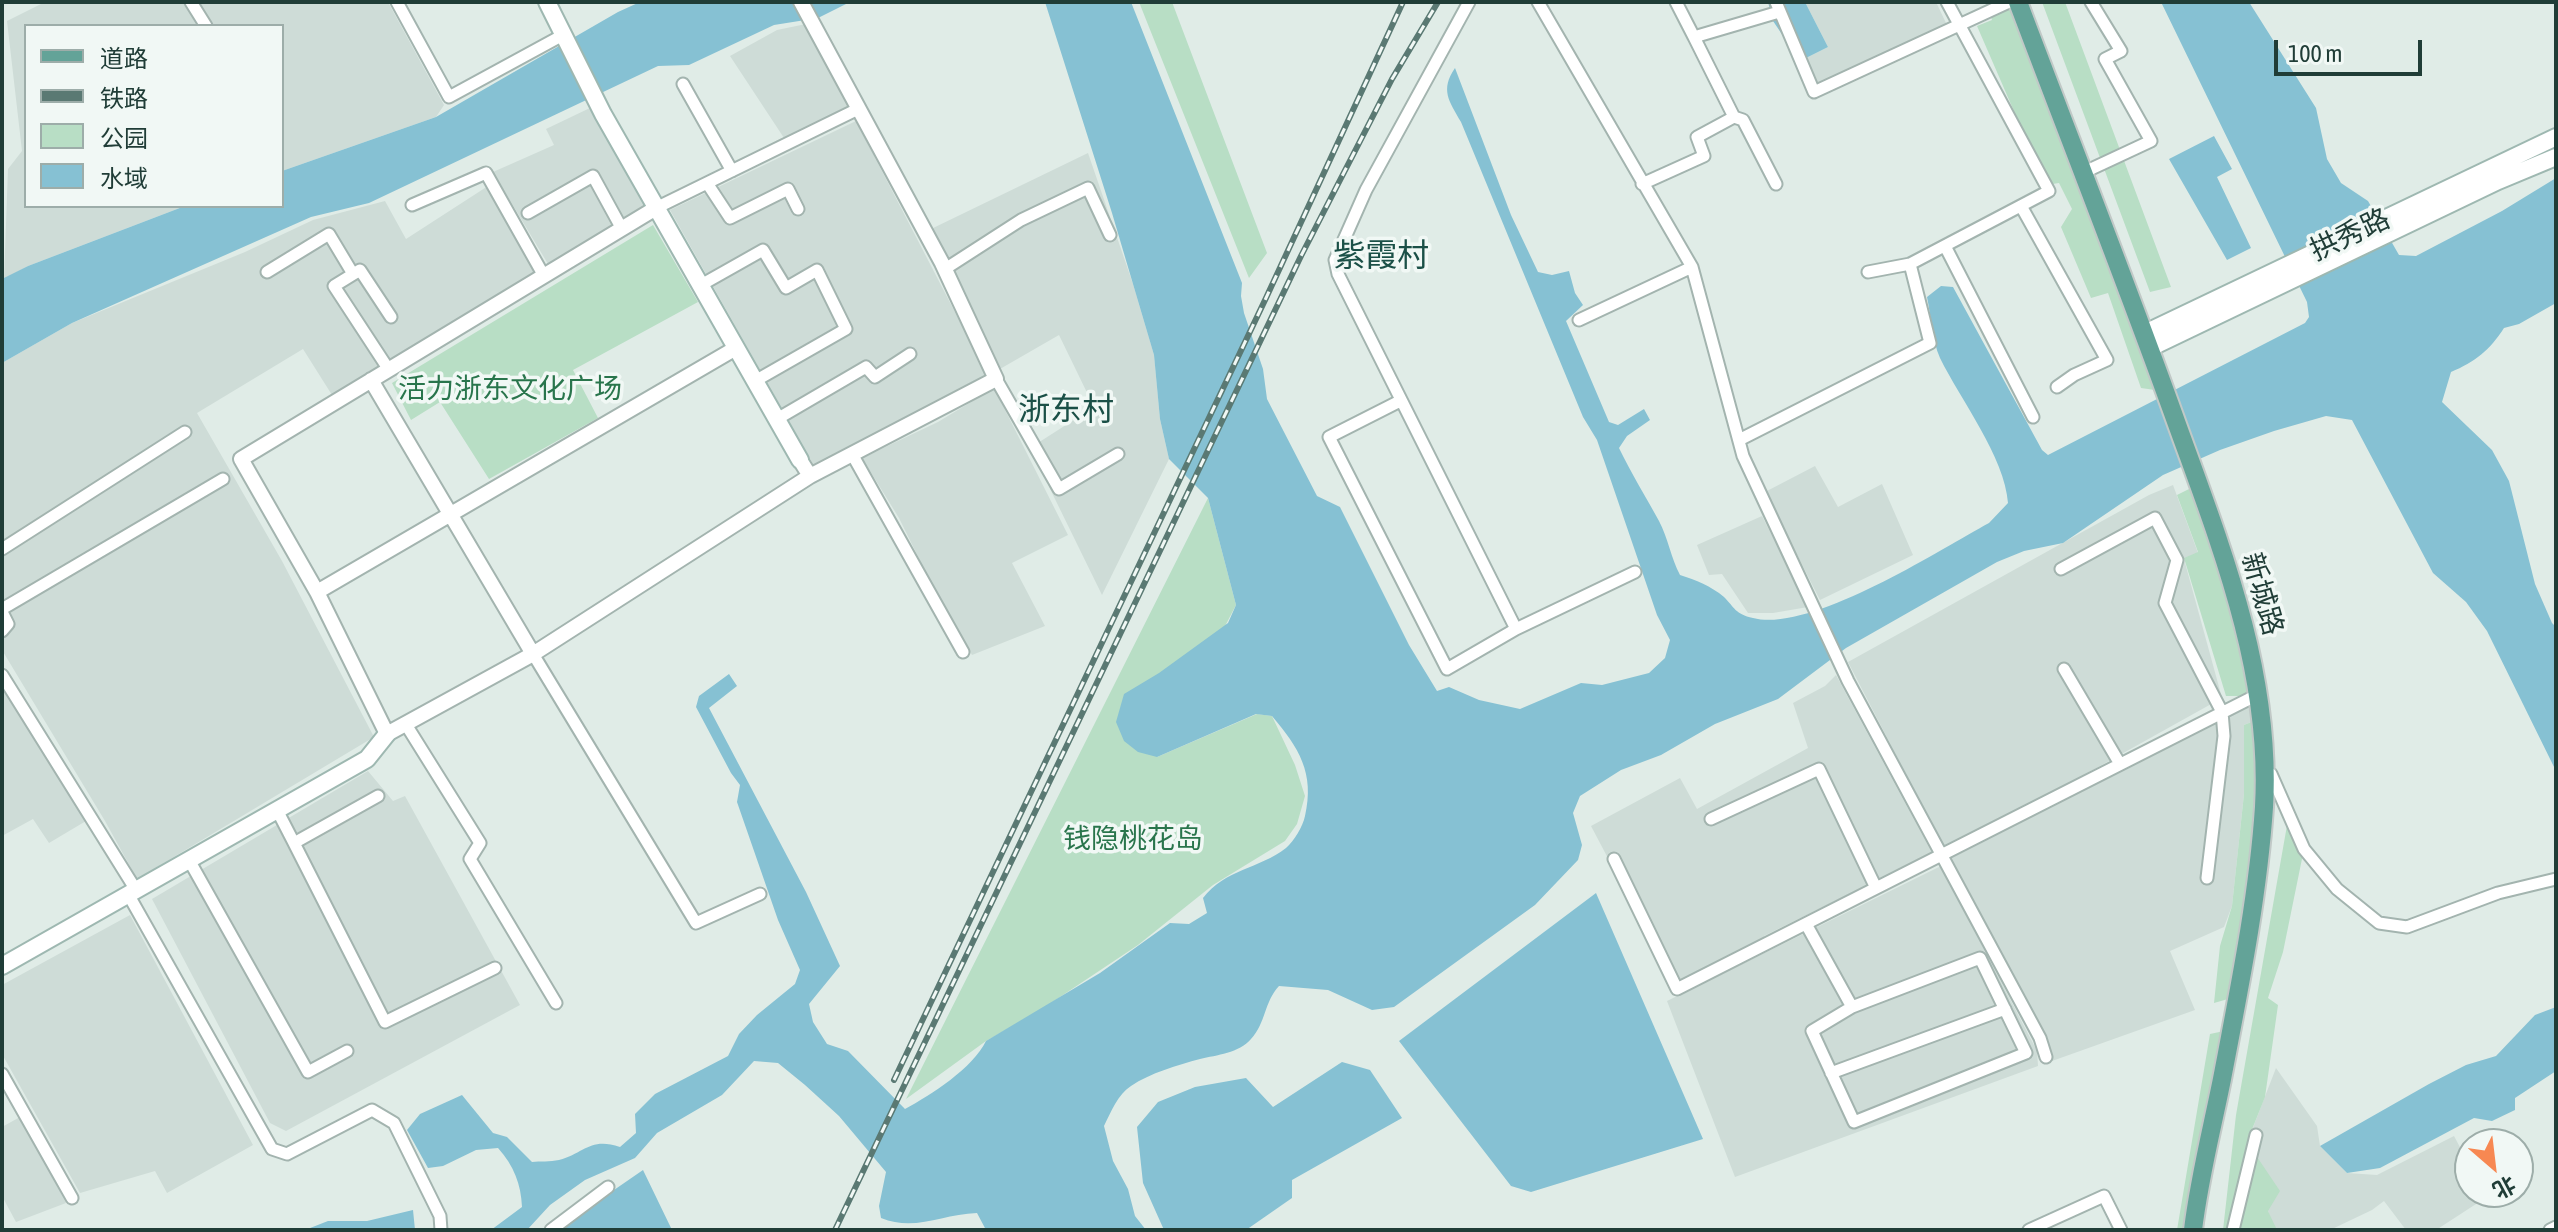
<!DOCTYPE html>
<html>
<head>
<meta charset="utf-8">
<style>
  body { margin:0 }
  #map { position:relative; width:2558px; height:1232px; overflow:hidden; background:#e0ece7; font-family:"Asap Condensed","Noto Sans SC",sans-serif }
  canvas { display:block }
  .frame { position:absolute; inset:0; border:4px solid #203d37; pointer-events:none }
  .legend { position:absolute; left:24px; top:24px; width:260px; height:184px; box-sizing:border-box; background:#f1f8f5; border:2px solid #9dada9; margin:0; padding:10px 14px; list-style:none; font-size:24px; color:#203d37 }
  .legend li { display:flex; align-items:center; gap:16px; height:40px }
  .legend b { width:40px; border:2px solid #9dada9 }
  .north { position:absolute; left:2454px; top:1128px; width:80px; height:80px; box-sizing:border-box; background:#f1f8f5; border:2px solid #9dada9; border-radius:50%; rotate:152deg; font-size:22px; font-weight:700; line-height:32px; text-align:center; color:#203d37 }
  .north::after { content:''; display:block; margin:auto; width:28px; height:36px; background:#f78852; clip-path:polygon(50% 0,100% 100%,50% 72%,0 100%) }
  .scale { position:absolute; left:2274px; top:40px; width:148px; height:36px; box-sizing:border-box; border:4px solid #203d37; border-top:0; padding-left:10px; font-size:24px; line-height:28px; white-space:nowrap; color:#203d37; -webkit-text-stroke:6px #f1f8f5; paint-order:stroke }
</style>
</head>
<body>
<div id="map">
<canvas width="2558" height="1232"></canvas>
<div class="frame"></div>
<ul class="legend">
<li><b style="height:10px;background:#63a398"></b>道路</li>
<li><b style="height:10px;background:#5a7973"></b>铁路</li>
<li><b style="height:22px;background:#b8dec5"></b>公园</li>
<li><b style="height:22px;background:#86c1d3"></b>水域</li>
</ul>
<div class="north">北</div>
<div class="scale">100 m</div>
</div>
<script>
const ctx = document.querySelector('canvas').getContext('2d');
ctx.lineJoin = 'round';
function fill(path, color) {
  ctx.fillStyle = color;
  ctx.fill(path, 'evenodd');
}
function stroke(path, color, width, dash) {
  ctx.strokeStyle = color;
  ctx.lineWidth = width;
  ctx.lineCap = dash ? 'butt' : 'round';
  ctx.setLineDash(dash || []);
  ctx.stroke(path);
}
function drawText(font, color, halo, rows, align = 'center') {
  ctx.font = font + ' "Asap Condensed","Noto Sans SC",sans-serif';
  ctx.lineWidth = 7;
  ctx.setLineDash([]);
  ctx.textBaseline = 'middle';
  ctx.strokeStyle = halo;
  ctx.fillStyle = color;
  for (const [text, x, y, turn = 0] of rows) {
    ctx.save();
    ctx.translate(x, y);
    ctx.rotate((+turn || 0) * Math.PI / 180);
    ctx.textAlign = isNaN(turn) ? turn : align;
    if (halo) ctx.strokeText(text, 0, 0);
    ctx.fillText(text, 0, 0);
    ctx.restore();
  }
}
fill(new Path2D(`
  M45,2H388L444,105L436,117L282,171V26H26V206H185L28,266L4,279L8,169L22,151L7,21Z
  M1805,2H1936L1947,25L1812,87L1800,61L1828,47Z
  M806,24L851,106L784,138L730,56L777,30Z
  M592,107L645,206L548,264L493,172L554,145L546,129Z
  M856,121L987,374L814,466L670,210Z
  M1088,153L1133,284L1154,355L1160,419L1169,459L1102,595L1030,448L1094,407L1059,335L993,373L929,230Z
  M488,186L536,273L453,326L332,395L303,349L197,413L282,561L374,737L137,879L105,821L2,650L4,413L2,363L72,323L245,252L313,220L385,201L406,239Z
  M994,388L1068,535L1012,563L1045,626L972,655L936,593L899,518L862,458L938,422Z
  M1815,466L1838,507L1882,484L1913,555L1820,600L1765,492Z
  M2173,485L2198,553L2184,559L2222,698L2012,815L1944,848L1848,662L2149,495Z
  M1762,516L1808,607L1773,613H1748L1722,574L1709,575L1697,545Z
  M1836,675L1932,853L1764,936L1767,943L1677,989L1591,826L1680,778L1697,809L1808,748L1793,703L1825,686Z
  M2,688L86,821L49,843L33,819L2,836Z
  M2250,705L2254,721L2244,725V794L2232,906L2224,927L2170,951L2195,1010L2052,1061L2025,1002L1948,857Z
  M368,771L393,801L405,796L520,1005L286,1131L270,1123L152,899Z
  M1941,866L2037,1051L2038,1066L1735,1177L1667,1001Z
  M130,915L253,1145L167,1193L155,1171L80,1193L2,1054V985Z
  M2276,1068L2317,1126L2320,1146L2347,1173L2377,1175L2454,1136L2470,1166V1192L2493,1193L2436,1230H2406L2384,1201L2372,1210L2330,1230H2274L2247,1143Z
  M20,1117L66,1203L16,1222L2,1196V1127Z`), '#cedcd7');
fill(new Path2D(`
  M1139,2H1172L1267,253L1249,278Z
  M1986,2H2009L2155,390L2141,388L2108,293L2091,298L2061,227L2072,209L2059,183L2046,185L1977,26L1992,20Z
  M2042,2H2065L2171,287L2150,292Z
  M653,225L698,302L573,370L598,418L489,479L440,402L411,420L392,383Z
  M2193,487L2237,616L2250,690L2242,696H2226L2184,558L2198,552L2177,495Z
  M1208,498L1236,605L1157,757L1257,714L1272,716L1295,765L1305,796L1297,824L1285,841L1213,885L1138,945L1036,1013L986,1041L906,1099Z
  M2254,721L2258,813L2238,953L2228,999L2214,1003L2220,946L2232,906L2244,794V725Z
  M2289,814L2304,849L2283,952L2268,998L2278,1005L2265,1097L2247,1142L2280,1191L2268,1211L2277,1230H2223L2236,1115Z
  M2224,1031L2187,1230H2177L2210,1034Z`), '#b8dec5');
fill(new Path2D(`
  M640,2H850L818,18L774,25L689,65L658,66L369,203L311,217L72,323L2,363V279L28,266L185,206H282V171L436,117L618,12Z
  M1045,2H1131L1242,283L1241,296L1244,313L1263,369L1267,399L1317,496L1340,507L1409,645L1437,691L1449,687L1479,700L1520,709L1581,683L1602,685L1649,673L1665,658L1670,640L1657,615L1597,440L1583,417L1461,122C1449,101 1440,90 1455,68L1511,215L1538,272L1552,275L1569,271L1575,293L1583,305L1566,321L1609,422L1618,425L1644,409L1650,420L1627,436L1619,448C1631,473 1646,497 1659,521C1668,538 1671,558 1680,575C1696,580 1711,586 1724,597C1735,608 1735,614 1753,618C1810,633 1936,552 1989,523L2008,503C2005,457 1960,399 1940,358C1932,340 1931,316 1927,297L1941,286L1953,287L2042,450L2048,455L2305,323L2309,317L2307,302L2161,2H2249L2316,108L2327,159L2341,183L2368,201L2399,255L2416,256L2502,211L2556,178V303L2519,324L2504,328C2490,350 2475,362 2451,372L2442,402L2492,450L2509,481L2535,584L2552,623L2556,627V771L2487,631L2466,602L2433,573L2352,420L2326,416L2274,431L2220,450L2163,475L2063,543L2024,551L1997,562L1846,648L1778,699L1715,724L1661,755L1621,770L1580,796L1573,813L1582,845L1578,860L1535,905L1394,1007L1372,1010L1328,990L1279,986C1264,1002 1266,1023 1251,1039C1239,1053 1217,1055 1200,1059C1178,1065 1150,1073 1131,1086C1118,1094 1111,1112 1104,1126L1113,1161L1128,1189L1135,1216L1146,1230H986L977,1213C942,1214 915,1232 881,1218L879,1206L886,1172L839,1116L805,1085L778,1063L754,1061L722,1095L657,1133L635,1158L585,1180L550,1205L527,1230H491L522,1207C521,1184 514,1166 498,1148L476,1150L443,1166L428,1168L407,1130L420,1114L462,1095L493,1133L507,1137L532,1162C540,1161 550,1162 559,1160C585,1153 590,1137 620,1147L636,1133L635,1114L655,1094L728,1056L739,1034L757,1015L795,984L800,970L778,920L737,802L740,785L731,773L696,707L699,696L729,674L737,686L709,708L806,892L840,966L809,1004L813,1022L827,1044L848,1051L905,1109C931,1095 973,1068 986,1041L1100,973L1170,923L1189,924L1207,913L1203,898C1225,869 1259,869 1286,848C1294,841 1303,826 1305,816C1315,773 1299,748 1272,716L1256,714L1157,757L1138,752L1124,741L1116,722L1124,694L1159,673L1228,623L1236,605L1208,498L1169,459L1160,419L1154,355L1112,213Z
  M1768,2H1805L1828,47L1800,61L1773,21Z
  M2214,136L2232,169L2217,177L2251,248L2227,260L2169,159Z
  M1596,893L1703,1139L1531,1192L1511,1186L1399,1041Z
  M2556,1007V1071L2515,1098V1110L2492,1121L2474,1118L2380,1168L2347,1173L2320,1146L2429,1084L2466,1065L2496,1056L2535,1015Z
  M1342,1062L1370,1070L1402,1118L1292,1180V1198L1246,1230H1164L1143,1183L1137,1127L1158,1102L1195,1087L1246,1078L1273,1107Z
  M643,1170L672,1230H556Z
  M413,1210L415,1230H305L328,1221H367Z`), '#86c1d3');
const minor = new Path2D(`
  M191,2L206,26
  M397,2L449,97L563,35
  M1469,2L1366,190L1335,260L1338,274L1516,629
  M1538,2L1692,267L1579,320
  M1676,2L1694,37L1779,12
  M1776,2L1814,92L2009,2
  M2091,2L2121,51L2105,59L2151,141L2091,169
  M683,84L732,171
  M1734,117L1743,120L1776,184
  M707,183L730,218L788,189L798,209
  M1642,184L1704,156L1697,137L1734,117L1694,37
  M412,205L486,173L544,276
  M2021,206L2107,360L2074,375L2057,387
  M656,208L858,109
  M528,213L593,176L622,229
  M1945,246L2033,417
  M1692,267L1743,456L1848,681L2040,1038L2046,1057
  M945,269L1021,220L1088,188L1110,235
  M267,272L329,234L353,274
  M1868,272L1910,264L2049,191L1947,2
  M701,285L763,250L786,288L817,270L846,329L755,381
  M389,370L334,286L360,270L391,317
  M996,379L1059,489L1118,454
  M1400,401L1329,437L1447,669L1516,629L1635,572
  M777,419L866,367L875,377L910,354
  M1739,440L1930,343L1910,264
  M852,454L963,652
  M2,549L185,432
  M2061,569L2155,518L2177,560L2165,603L2222,712L2224,736L2207,878
  M2,609L223,479
  M2,612L8,624L2,631
  M533,654L696,923L760,894
  M2064,669L2120,764
  M2,675L136,890
  M405,723L480,843L470,859L556,1003
  M2271,774L2304,849L2337,889L2379,923L2407,927L2498,893L2556,879
  M277,810L294,843L378,796
  M1711,819L1819,769L1876,888
  M294,843L385,1022L495,968
  M1614,859L1677,989L2257,695
  M189,860L308,1072L347,1051
  M128,894L272,1149L287,1154L372,1110L394,1123L440,1216L441,1230
  M1806,924L1852,1007
  M1980,958L2026,1053L1854,1122L1812,1031L1852,1007Z
  M1831,1073L2005,1009
  M2,1074L72,1198
  M551,1230L608,1187
  M2029,1230L2104,1196L2121,1230
  M2233,1230L2256,1135
  M2550,1230L2556,1227`);
const tertiary = new Path2D(`
  M656,208L241,459L317,592L736,348
  M371,380L533,654L810,476
  M800,460L810,476L996,379L942,263L801,2
  M317,592L387,734L533,654`);
const secondary = new Path2D(`
  M547,2L603,114L800,460
  M2145,333L2556,137
  M2150,348L2498,181L2556,157
  M2,966L367,759L387,734`);
const primary = new Path2D(`
  M2018,2C2070,140 2124,277 2174,416C2219,541 2272,671 2264,807C2258,897 2239,990 2222,1079C2212,1129 2199,1179 2193,1230`);
stroke(minor, '#a3b4af', 15);
stroke(tertiary, '#a3b4af', 18);
stroke(secondary, '#9eb8b1', 20);
stroke(primary, '#c1c9c7', 22);
stroke(minor, '#fff', 11);
stroke(tertiary, '#fff', 14);
stroke(secondary, '#fff', 16);
stroke(primary, '#63a398', 18);
const rail = new Path2D(`
  M894,1080L1266,298L1403,2
  M835,1230L1301,256L1392,79L1438,2`);
stroke(rail, '#5a7973', 6);
stroke(rail, '#f1f8f5', 3, [9]);
drawText('28px', '#203d37', '#f1f8f5', [
  ["拱秀路",2350,235,-25],
  ["新城路",2262,594,74]
]);
drawText('28px', '#29754c', '#f1f8f5', [
  ["活力浙东文化广场",510,389],
  ["钱隐桃花岛",1133,839]
]);
drawText('32px', '#1b5047', '#f1f8f5', [
  ["紫霞村",1381,256],
  ["浙东村",1066,410]
]);
</script>
</body>
</html>
